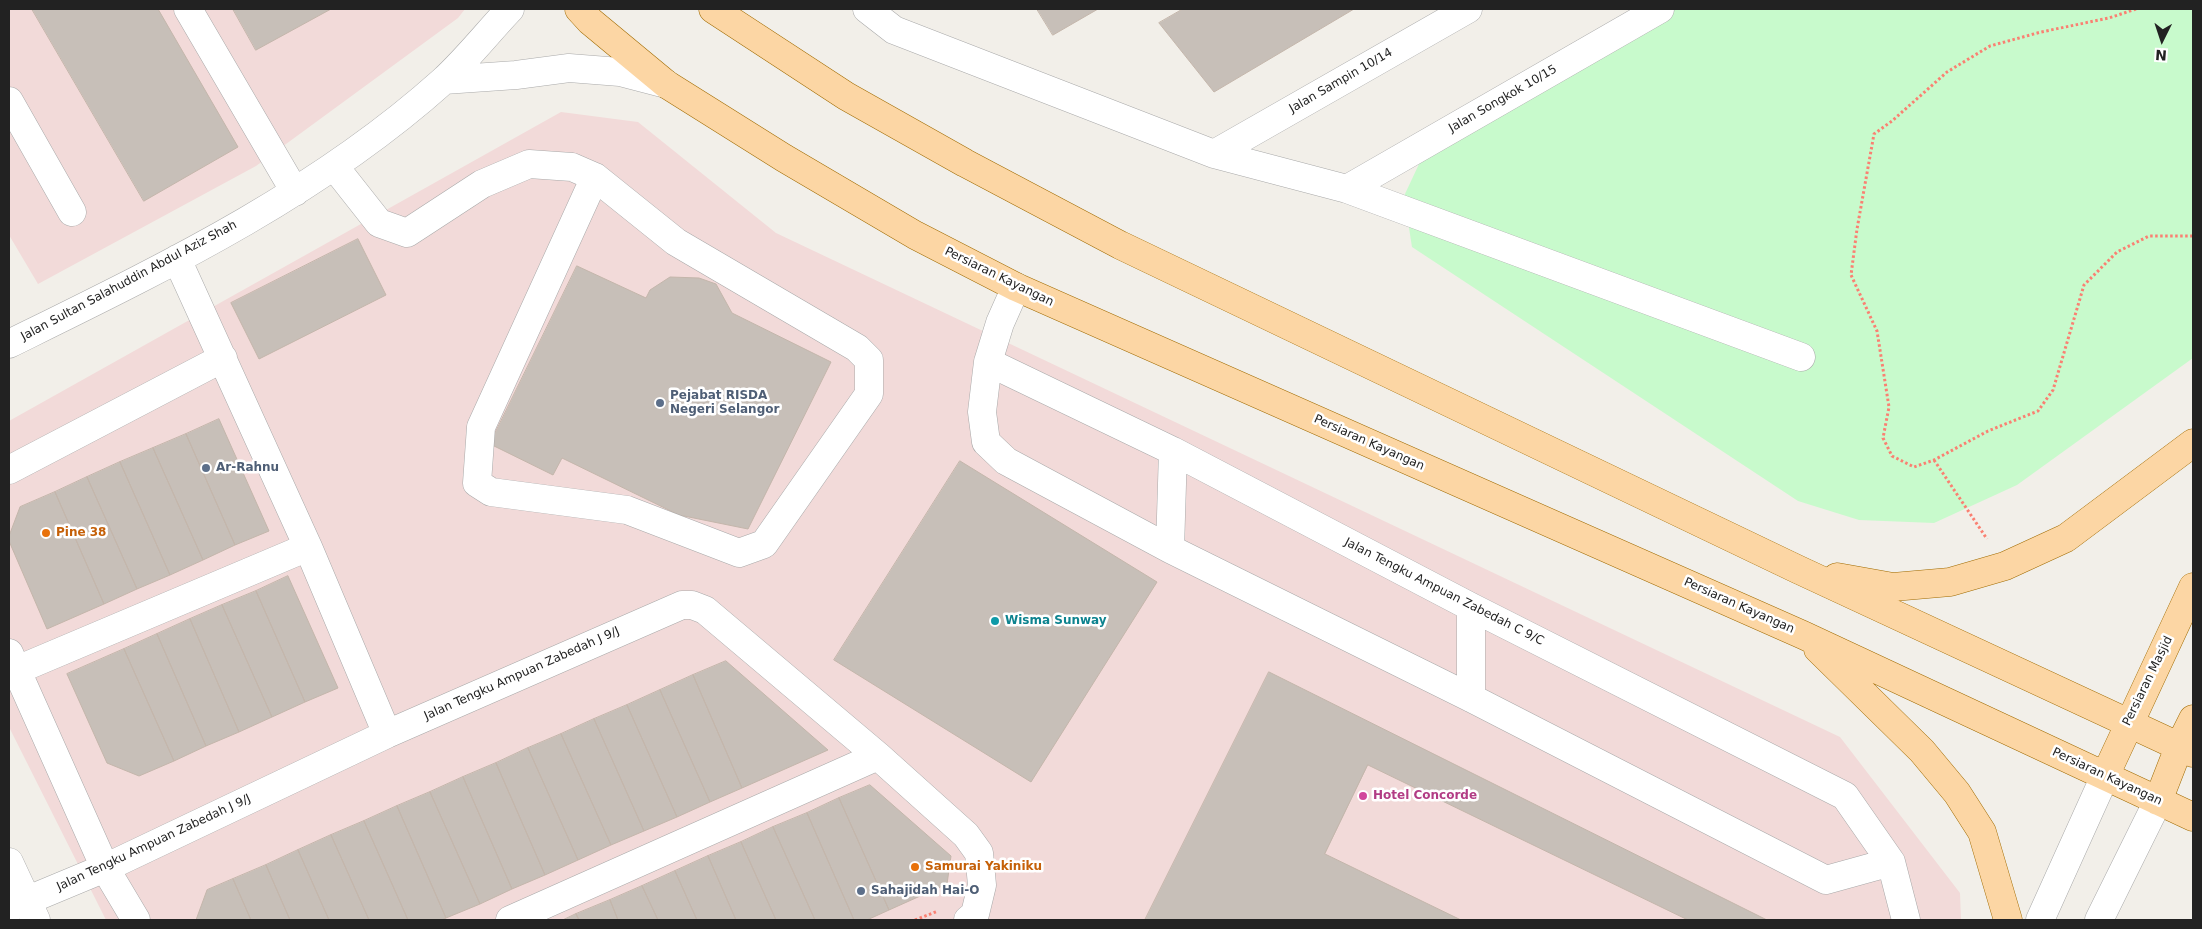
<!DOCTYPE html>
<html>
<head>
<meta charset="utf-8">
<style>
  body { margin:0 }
  #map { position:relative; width:2202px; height:929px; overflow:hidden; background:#f2efe9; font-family:"DejaVu Sans",sans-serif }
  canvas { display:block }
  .frame { position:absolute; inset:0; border:10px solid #222; pointer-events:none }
  .north { position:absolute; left:2137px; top:15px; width:50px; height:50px; -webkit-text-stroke:4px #fff; paint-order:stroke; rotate:184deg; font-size:14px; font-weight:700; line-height:20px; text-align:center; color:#222 }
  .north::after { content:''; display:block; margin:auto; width:18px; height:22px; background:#222; clip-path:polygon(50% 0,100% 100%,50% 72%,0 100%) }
</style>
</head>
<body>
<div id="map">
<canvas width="2202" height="929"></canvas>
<div class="frame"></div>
<div class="north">N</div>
</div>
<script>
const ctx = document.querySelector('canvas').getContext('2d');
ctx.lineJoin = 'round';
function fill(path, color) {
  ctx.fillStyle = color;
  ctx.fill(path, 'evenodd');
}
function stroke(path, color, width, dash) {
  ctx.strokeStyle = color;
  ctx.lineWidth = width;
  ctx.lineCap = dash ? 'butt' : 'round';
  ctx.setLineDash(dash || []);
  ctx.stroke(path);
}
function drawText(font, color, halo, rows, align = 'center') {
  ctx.font = font + ' "DejaVu Sans",sans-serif';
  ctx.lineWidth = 5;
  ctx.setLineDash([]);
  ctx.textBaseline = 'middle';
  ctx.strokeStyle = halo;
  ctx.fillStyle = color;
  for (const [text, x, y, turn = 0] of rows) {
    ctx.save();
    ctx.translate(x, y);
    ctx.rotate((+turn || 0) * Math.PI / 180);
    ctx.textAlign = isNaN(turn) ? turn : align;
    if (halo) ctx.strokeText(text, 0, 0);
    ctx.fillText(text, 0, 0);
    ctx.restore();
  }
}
fill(new Path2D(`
  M9,9H465L458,18L256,166L38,284L9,235Z
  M561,112L638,122L776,233L1840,737L1960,893L1961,920H106L9,727V421Z`), '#f2dad9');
fill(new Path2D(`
  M1658,9H2193V358L2017,485L1934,523L1859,520L1798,501L1412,247L1404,196L1427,147Z`), '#c8facc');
const building = new Path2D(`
  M32,9H158L238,147L144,201Z
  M233,9H331L256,50Z
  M1037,9H1098L1053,35Z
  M1183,9H1354L1214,92L1159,23Z
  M358,239L386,295L259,359L231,303Z
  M577,266L646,298L650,290L670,277L699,278L716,284L732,313L831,362L748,529L679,515L562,458L553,475L490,444Z
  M219,419L269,531L235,545L186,434Z
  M186,434L235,545L203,560L153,448Z
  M153,448L203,560L170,575L120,462Z
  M960,461L1157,582L1031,782L834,660Z
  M120,462L170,575L137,589L87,477Z
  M87,477L137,589L104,604L55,492Z
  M55,492L104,604L47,629L9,541V536L20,507Z
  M288,576L338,688L305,702L256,591Z
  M256,591L305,702L272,717L222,605Z
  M222,605L272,717L239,732L190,619Z
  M190,619L239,732L206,746L157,634Z
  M157,634L206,746L174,761L124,649Z
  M124,649L174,761L139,776L107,763L67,674Z
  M726,661L828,750L742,788L693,675Z
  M1269,672L1767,920H1145Z
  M693,675L742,788L710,802L660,690Z
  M660,690L710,802L677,817L627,705Z
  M627,705L677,817L644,831L594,719Z
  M594,719L644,831L611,845L561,734Z
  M561,734L611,845L578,860L528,748Z
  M528,748L578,860L545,875L496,763Z
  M496,763L545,875L512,889L463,777Z
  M1368,765L1688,920H1461L1325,854Z
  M463,777L512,889L480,904L430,792Z
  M870,785L951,856L947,884L889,910L839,798Z
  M430,792L480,904L446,918L397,806Z
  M839,798L889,910L867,920H854L807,813Z
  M397,806L446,918L442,920H408L364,821Z
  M807,813L854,920H815L773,827Z
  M364,821L408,920H369L331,835Z
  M773,827L815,920H776L741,842Z
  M331,835L369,920H329L298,850Z
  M741,842L776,920H736L708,856Z
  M298,850L329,920H290L266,865Z
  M708,856L736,920H697L675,871Z
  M266,865L290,920H251L233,879Z
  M675,871L697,920H658L642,886Z
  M233,879L251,920H196L207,890Z
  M642,886L658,920H618L610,900Z
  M610,900L618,920H579L576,914Z
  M576,914L579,920H563Z`);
fill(building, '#c7bfb8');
stroke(building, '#c4b6ab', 1);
const minor = new Path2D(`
  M188,9L295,192
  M867,9L894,30L1214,154L1347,189L1801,357
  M444,80L516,75L569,68L620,72L666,84
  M9,101L72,212
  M1214,154L1468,9
  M334,166L379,223L407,233L482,184L529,164L572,167L595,177
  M595,177L676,242L857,348L869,360V394L764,544L739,553L627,510L491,492L477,483L481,427Z
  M1347,189L1660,9
  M177,259L308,547L387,734
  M1016,287L1000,323L988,362L1173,451L1471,607L1845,796L1891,862L1906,920
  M9,344C161,269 316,195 443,81C467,59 488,32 510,9
  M988,362L982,412L986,442L1006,461L1170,549L1471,698L1826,880L1891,862
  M9,470L223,358
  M1170,549L1173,451
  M9,653L105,868L136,920
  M17,670L308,547
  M1471,698V607
  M9,862L36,920
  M9,908L105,868L387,734L682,605H692L705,610L878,756L966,835L979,853L982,885L975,914L968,920
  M510,920L878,756
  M2040,920L2105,776
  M2099,920L2158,801`);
const major = new Path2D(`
  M579,9L590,21L666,84L784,158L915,235L1016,287L1803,635L2193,817
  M713,9L846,96L965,163L1120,245L1797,569L2193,753
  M1837,577L1893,587L1950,582L2005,566L2066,538L2193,443
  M1818,649L1922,751L1957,793L1982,832L2008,920
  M2105,776L2193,587
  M2158,801L2179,747L2193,719`);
stroke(minor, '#a9a9a9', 29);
stroke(major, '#a06b00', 29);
stroke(new Path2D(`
  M2136,9L2109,18L2041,32L1990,46L1947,72L1892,121L1874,134L1857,229L1851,275L1877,331L1889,407L1883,438L1892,456L1914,467L1934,460L1988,431L2038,411L2053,390L2084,285L2117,252L2149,236H2193
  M1934,460L1987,539
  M915,920L938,911`), '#fa8072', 3, [2.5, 2.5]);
stroke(minor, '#fff', 28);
stroke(major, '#fcd6a4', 28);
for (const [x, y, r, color] of [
  [660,403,5,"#5c6f8a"],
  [206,468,5,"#5c6f8a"],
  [46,533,5,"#e8710a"],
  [995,621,5,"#0f9aa8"],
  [1363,796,5,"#d1479c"],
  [915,867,5,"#e8710a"],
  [861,891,5,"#5c6f8a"]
]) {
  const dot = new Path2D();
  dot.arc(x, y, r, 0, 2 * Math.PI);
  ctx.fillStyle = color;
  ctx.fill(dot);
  stroke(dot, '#fff', 2);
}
drawText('12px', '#222', '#fff', [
  ["Jalan Sampin 10/14",1341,81,-30],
  ["Jalan Songkok 10/15",1503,99,-30],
  ["Persiaran Kayangan",999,277,26],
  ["Jalan Sultan Salahuddin Abdul Aziz Shah",129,281,-28],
  ["Persiaran Kayangan",1369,443,24],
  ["Jalan Tengku Ampuan Zabedah C 9/C",1444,592,27],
  ["Persiaran Kayangan",1739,606,24],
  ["Jalan Tengku Ampuan Zabedah J 9/J",522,674,-24],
  ["Persiaran Masjid",2148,681,-64],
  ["Persiaran Kayangan",2107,777,25],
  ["Jalan Tengku Ampuan Zabedah J 9/J",154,843,-25]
]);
drawText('bold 12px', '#4e5e75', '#fff', [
  ["Pejabat RISDA",670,396],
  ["Negeri Selangor",670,410],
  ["Ar-Rahnu",216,468],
  ["Sahajidah Hai-O",871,891]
], 'left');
drawText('bold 12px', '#c56008', '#fff', [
  ["Pine 38",56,533],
  ["Samurai Yakiniku",925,867]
], 'left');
drawText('bold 12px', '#0d838f', '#fff', [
  ["Wisma Sunway",1005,621]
], 'left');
drawText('bold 12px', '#b23c85', '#fff', [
  ["Hotel Concorde",1373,796]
], 'left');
</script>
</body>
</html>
